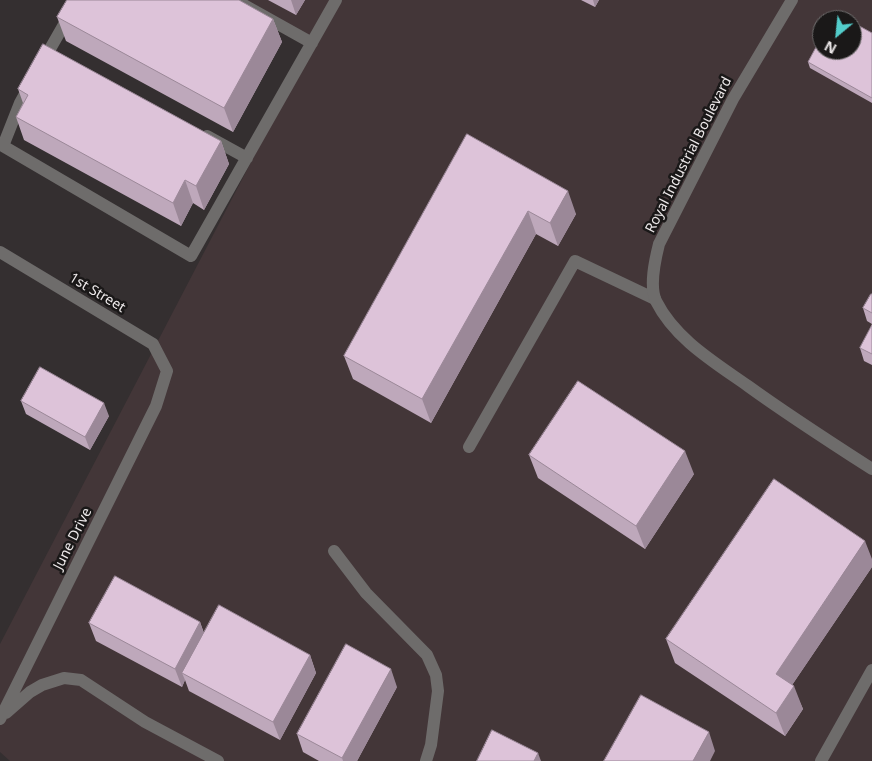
<!DOCTYPE html>
<html>
<head>
<meta charset="utf-8">
<style>
  body { margin:0 }
  #map { position:relative; width:872px; height:761px; overflow:hidden; background:#342f30; font-family:"Noto Sans",sans-serif }
  canvas { display:block }
  .north { position:absolute; left:812px; top:10px; width:50px; height:50px; box-sizing:border-box; background:#1a1818; border:1px solid #6e6c6c; border-radius:50%; rotate:208deg; font-size:14px; font-weight:700; line-height:20px; text-align:center; color:#ede9ea }
  .north::after { content:''; display:block; margin:auto; width:18px; height:22px; background:#53cdcb; clip-path:polygon(50% 0,100% 100%,50% 72%,0 100%) }
</style>
</head>
<body>
<div id="map">
<canvas width="872" height="761"></canvas>
<div class="north">N</div>
</div>
<script>
const ctx = document.querySelector('canvas').getContext('2d');
ctx.lineJoin = 'round';
function fill(path, color) {
  ctx.fillStyle = color;
  ctx.fill(path, 'evenodd');
}
function stroke(path, color, width, dash) {
  ctx.strokeStyle = color;
  ctx.lineWidth = width;
  ctx.lineCap = dash ? 'butt' : 'round';
  ctx.setLineDash(dash || []);
  ctx.stroke(path);
}
function drawText(font, color, halo, rows, align = 'center') {
  ctx.font = font + ' "Noto Sans",sans-serif';
  ctx.lineWidth = 5;
  ctx.setLineDash([]);
  ctx.textBaseline = 'middle';
  ctx.strokeStyle = halo;
  ctx.fillStyle = color;
  for (const [text, x, y, turn = 0] of rows) {
    ctx.save();
    ctx.translate(x, y);
    ctx.rotate((+turn || 0) * Math.PI / 180);
    ctx.textAlign = isNaN(turn) ? turn : align;
    if (halo) ctx.strokeText(text, 0, 0);
    ctx.fillText(text, 0, 0);
    ctx.restore();
  }
}
fill(new Path2D(`
  M218,0H872V761H10L0,752V644L311,47ZM822,20H852V50H822Z`), '#433638');
stroke(new Path2D(`
  M235,0L312,43
  M42,63L78,0
  M30,85L20,103L3,146L191,256L336,0
  M207,136L247,158
  M469,447L575,261L655,299
  M334,551L366,593L427,655L436,675L438,691L431,745L426,761`), '#6e6c6b', 12);
stroke(new Path2D(`
  M792,0L733,99L659,244C655,260 649,286 656,301C675,339 714,362 748,386C788,415 830,442 872,469
  M0,252L153,344L167,371L156,406L0,719
  M6,713L30,692L42,685L64,678L81,680L145,722L218,761
  M821,761L872,670`), '#6e6c6b', 12);
fill(new Path2D(`
  M268,0H305L296,15Z
  M581,0H599L595,7Z
  M57,17L273,19L282,42L233,132L66,41Z
  M872,33V103L810,68L808,62Z
  M18,89L221,141L229,164L204,210L193,203L181,226L24,140L16,117L23,103Z
  M467,134L576,214L558,246L536,234L431,423L353,379L344,356Z
  M872,294V324L867,321L863,308Z
  M872,325V365L864,361L860,348Z
  M21,401L109,416L90,450L26,414Z
  M529,455L694,474L645,549L538,478Z
  M872,567L792,685L803,709L785,736L675,663L666,639Z
  M200,622L204,633L310,655L316,673L280,740L189,691L185,680L182,687L96,641L89,623Z
  M397,687L357,761H319L303,752L297,734Z`), '#bea8bb');
fill(new Path2D(`
  M291,0H305L296,15Z
  M593,0H599L595,7Z
  M273,19L282,42L233,132L224,108Z
  M221,141L229,164L204,210L196,186Z
  M185,180L193,203L181,226L173,203Z
  M568,191L576,214L558,246L550,223Z
  M528,211L536,234L431,423L422,399Z
  M104,403L109,416L90,450L85,437Z
  M685,451L694,474L645,549L636,526Z
  M865,541L872,559V567L784,697L776,674Z
  M200,622L206,640L182,673L185,680L182,687L175,669Z
  M310,655L316,673L280,740L273,722Z
  M391,669L397,687L357,761H343L342,758Z
  M794,686L803,709L785,736L776,713Z
  M709,732L715,751L710,761H693Z
  M538,753L541,761H534Z`), '#9b8898');
const building = new Path2D(`
  M67,0H239L273,19L224,108L57,17Z
  M835,13L848,20H831Z
  M852,22L872,33V98L808,62L822,36V50H852Z
  M43,44L221,141L196,186L185,180L173,203L16,117L28,95L18,89Z
  M467,134L568,191L550,223L528,211L422,399L344,356Z
  M871,294H872V313L863,308Z
  M872,325V354L860,348Z
  M40,367L104,403L85,437L21,401Z
  M578,381L685,451L636,526L529,455Z
  M774,479L865,541L776,674L794,686L776,713L666,639Z
  M115,576L200,622L175,669L89,623Z
  M219,605L310,655L273,722L182,673Z
  M346,644L391,669L342,758L297,734Z
  M641,695L709,732L693,761H604Z
  M492,730L538,753L534,761H477Z`);
fill(building, '#ddc3d9');
stroke(building, '#9b8898', 1);
drawText('14px', '#ede9ea', '#1a1818', [
  ["Royal Industrial Boulevard",689,155,-63],
  ["1st Street",97,293,31],
  ["June Drive",73,539,-63]
]);
</script>
</body>
</html>
